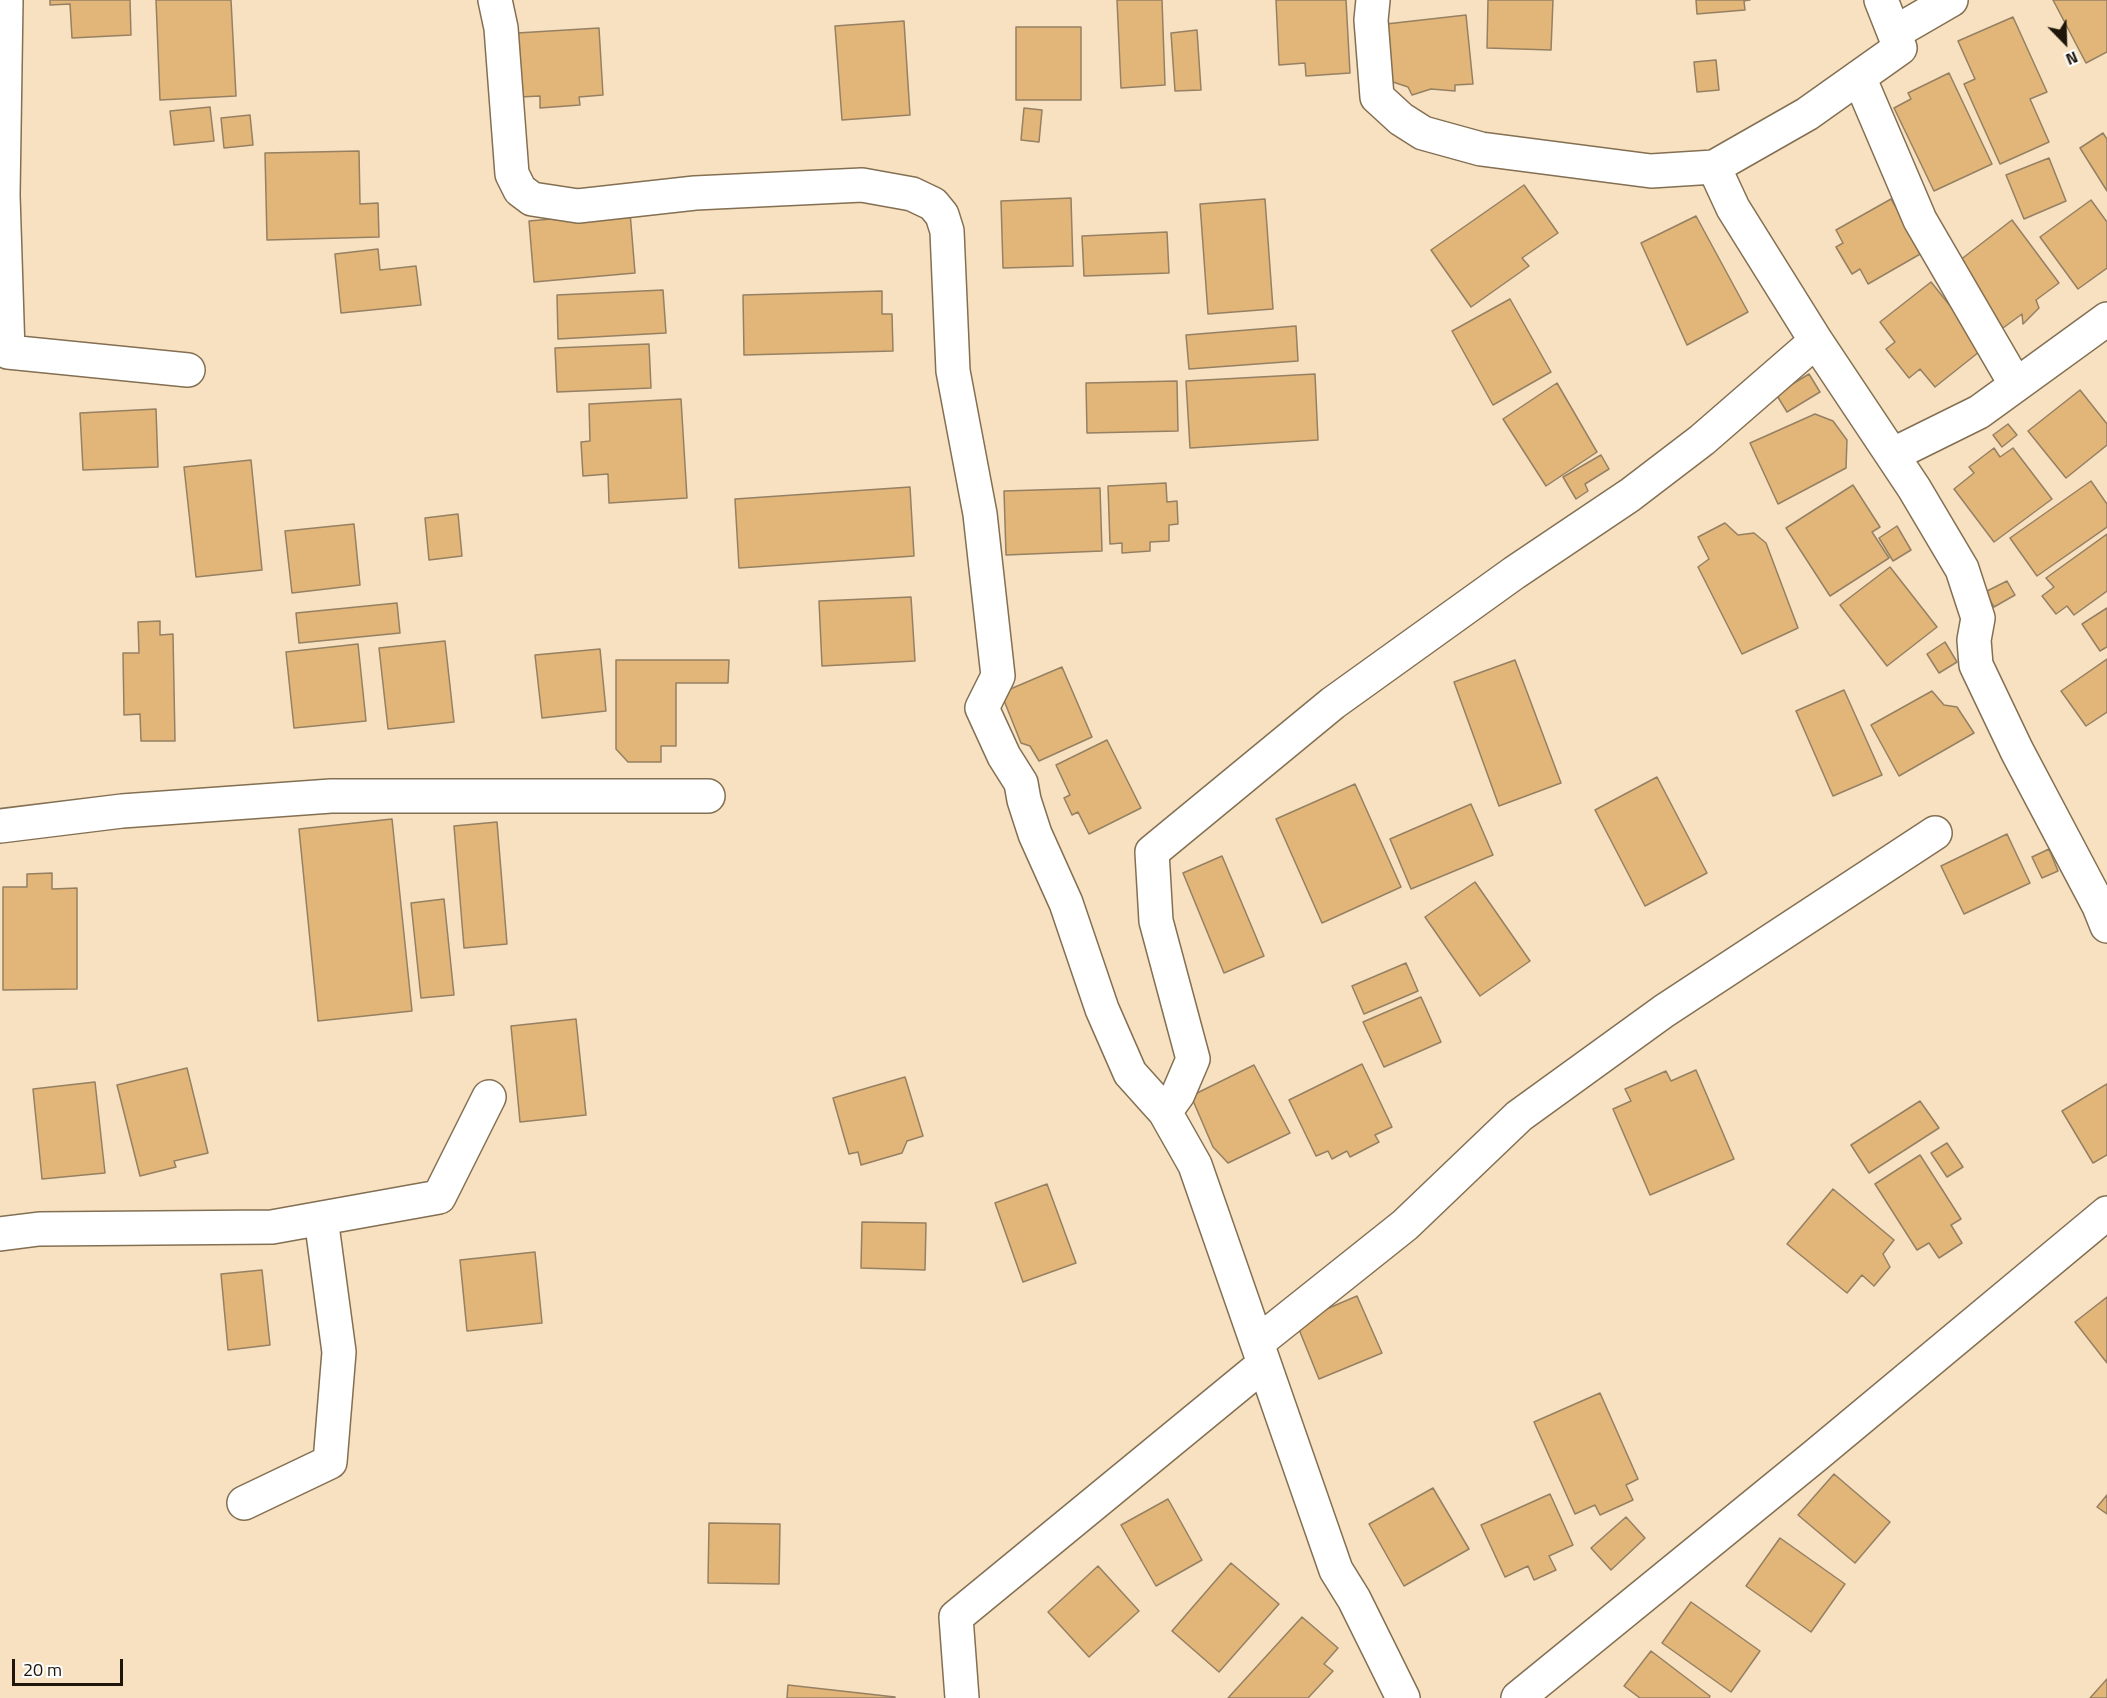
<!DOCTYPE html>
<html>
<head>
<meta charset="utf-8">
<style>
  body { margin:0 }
  #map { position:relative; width:2107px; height:1698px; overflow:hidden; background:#f7e1c0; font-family:"Titillium Web",sans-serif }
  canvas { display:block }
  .north { position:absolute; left:2035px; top:12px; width:60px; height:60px; -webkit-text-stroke:4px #fff; paint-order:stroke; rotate:157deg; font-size:16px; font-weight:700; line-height:24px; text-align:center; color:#1e160a }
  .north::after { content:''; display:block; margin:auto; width:21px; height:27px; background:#1e160a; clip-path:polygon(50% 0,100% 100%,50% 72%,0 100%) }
  .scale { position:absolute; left:12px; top:1659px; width:111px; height:27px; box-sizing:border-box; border:3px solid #1e160a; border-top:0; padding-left:8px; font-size:18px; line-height:21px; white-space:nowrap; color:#1e160a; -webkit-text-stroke:4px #fff; paint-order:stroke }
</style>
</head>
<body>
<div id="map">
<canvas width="2107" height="1698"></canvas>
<div class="north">N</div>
<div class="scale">20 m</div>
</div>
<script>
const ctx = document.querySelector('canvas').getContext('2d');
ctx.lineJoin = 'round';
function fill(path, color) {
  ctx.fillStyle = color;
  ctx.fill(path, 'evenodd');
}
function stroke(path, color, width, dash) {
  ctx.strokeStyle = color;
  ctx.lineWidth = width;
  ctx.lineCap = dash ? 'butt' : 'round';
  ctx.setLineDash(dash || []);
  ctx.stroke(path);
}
const building = new Path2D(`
  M50,0H130L131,35L72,38L70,4L50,5Z
  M156,0H231L236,96L160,100Z
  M1117,0H1162L1165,85L1121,88Z
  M1276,0H1346L1350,73L1306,76L1305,63L1279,65Z
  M1488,0H1553L1551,50L1487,48Z
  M1696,0H1750L1744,1L1745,10L1697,14Z
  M2053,0H2107V52L2086,63Z
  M1466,15L1473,84L1455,85V91L1431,89L1412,95L1408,87L1390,81L1386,24Z
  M2013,17L2047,92L2030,99L2049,142L2000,164L1964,84L1975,79L1958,41Z
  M904,21L910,115L842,120L835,26Z
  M1016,27H1081V100H1016Z
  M599,28L603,95L579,97L580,105L540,108V96L520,97L517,33Z
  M1197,30L1201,90L1175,91L1171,33Z
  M1716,60L1719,90L1697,92L1694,62Z
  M1949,73L1992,164L1934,191L1894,108L1911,99L1908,93Z
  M210,107L214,141L174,145L170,111Z
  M1024,108L1042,110L1039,142L1021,140Z
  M250,115L253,145L224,148L221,118Z
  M2103,133L2107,139V191L2080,148Z
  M359,151L360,204L378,203L379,237L267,240L265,153Z
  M2049,158L2066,201L2024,219L2006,175Z
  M1524,185L1558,233L1522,258L1529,266L1471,307L1431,250Z
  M1071,198L1073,266L1003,268L1001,201Z
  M1265,199L1273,309L1208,314L1200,204Z
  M1891,199L1922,253L1868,284L1860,269L1852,274L1836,247L1843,243L1836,230Z
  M2091,200L2107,222V268L2078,289L2040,237Z
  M630,212L635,273L534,282L529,221Z
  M1696,216L1748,312L1687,345L1641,243Z
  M2012,220L2059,283L2036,300L2039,308L2023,324L2022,314L2003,328L1955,264Z
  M1167,232L1169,273L1084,276L1082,236Z
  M378,249L380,270L416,266L421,305L341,313L335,254Z
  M1931,282L1984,348L1935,387L1920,369L1909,378L1886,349L1895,342L1880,322Z
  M663,290L666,333L558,339L557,295Z
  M882,291V314H892L893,351L744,355L743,295Z
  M1510,299L1551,372L1493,405L1452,331Z
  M1296,326L1298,361L1189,369L1186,335Z
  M649,344L651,388L557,392L555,348Z
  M1315,374L1318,440L1190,448L1186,381Z
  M1809,374L1820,392L1787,412L1776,394Z
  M1177,381L1178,431L1087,433L1086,383Z
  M1557,383L1597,452L1546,486L1503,419Z
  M2080,390L2107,424V445L2066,478L2028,431Z
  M681,399L687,498L609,503L608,474L583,476L581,442L590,441L589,404Z
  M156,409L158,467L83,470L80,413Z
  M1815,414L1833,421L1847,440L1846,468L1778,504L1750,443Z
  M2008,424L2017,435L2002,447L1993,435Z
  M1994,448L2000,457L2013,448L2052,499L1994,542L1954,489L1974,473L1969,467Z
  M1601,455L1609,469L1585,484L1588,491L1576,499L1563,477Z
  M251,460L262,570L196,577L184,467Z
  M2091,481L2107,504V527L2037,576L2010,538Z
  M1166,483L1167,502L1177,501L1178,524L1169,525V541L1150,542V551L1122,553V543L1110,544L1108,486Z
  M1853,485L1880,527L1872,532L1889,558L1830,596L1786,528Z
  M910,487L914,556L739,568L735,499Z
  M1100,488L1102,551L1006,555L1004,491Z
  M458,514L462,556L429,560L425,518Z
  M1725,523L1738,535L1754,533L1766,543L1798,628L1742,654L1698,567L1709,559L1698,537Z
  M354,524L360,585L292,593L285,531Z
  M1897,526L1911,550L1893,561L1879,538Z
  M2107,534V591L2074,615L2067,606L2056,614L2042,596L2054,587L2046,578Z
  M1890,567L1937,627L1887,666L1840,605Z
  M2007,581L2015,595L1994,607L1985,592Z
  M911,597L915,661L822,666L819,601Z
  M397,603L400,633L299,643L296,613Z
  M2107,608V647L2100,651L2082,624Z
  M160,621V635L173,634L175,741H141L140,714L124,715L123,653H139L138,622Z
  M445,641L454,722L388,729L379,648Z
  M1945,642L1957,662L1939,673L1927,654Z
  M358,644L366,721L294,728L286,652Z
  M600,649L606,711L542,718L535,655Z
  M2107,659V712L2086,726L2061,691Z
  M616,660H729L728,683H676V746H661V762H628L616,749Z
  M1515,660L1561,783L1499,806L1454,682Z
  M1062,667L1092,737L1039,761L1030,746L1021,743L1001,693Z
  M1844,690L1882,775L1833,796L1796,711Z
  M1932,691L1944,705L1957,707L1974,733L1899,776L1871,725Z
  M1107,740L1141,808L1089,834L1078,812L1072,815L1064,798L1070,795L1056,765Z
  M1657,777L1707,873L1645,906L1595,810Z
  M1355,784L1401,887L1322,923L1276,819Z
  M1471,804L1493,855L1411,889L1390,839Z
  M392,819L412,1011L318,1021L299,829Z
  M497,822L507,944L464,948L454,826Z
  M2007,834L2030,883L1964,914L1941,866Z
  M2049,849L2058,871L2042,878L2032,857Z
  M1222,856L1264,956L1224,973L1183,873Z
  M52,873V889L77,888V989L3,990V887H27V874Z
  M1475,882L1530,961L1480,996L1425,917Z
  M444,899L454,995L421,998L411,903Z
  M1406,963L1418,991L1364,1014L1352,986Z
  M1421,997L1441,1042L1384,1067L1363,1022Z
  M576,1019L586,1115L520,1122L511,1026Z
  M1362,1064L1392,1127L1375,1135L1379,1142L1350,1157L1347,1151L1332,1159L1328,1151L1316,1156L1289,1100Z
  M1254,1065L1290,1133L1228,1163L1213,1147L1191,1096Z
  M187,1068L208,1153L174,1161L176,1167L140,1176L117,1085Z
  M1696,1070L1734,1159L1650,1195L1613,1109L1631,1101L1625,1089L1666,1071L1671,1081Z
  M905,1077L923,1136L907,1141L902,1153L861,1165L858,1152L849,1154L833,1098Z
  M95,1082L105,1173L42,1179L33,1089Z
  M2107,1084V1155L2093,1163L2062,1111Z
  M1920,1101L1939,1128L1869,1173L1851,1145Z
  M1947,1143L1963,1167L1947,1177L1931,1153Z
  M1920,1155L1961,1219L1951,1225L1962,1243L1939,1258L1929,1243L1917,1250L1875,1184Z
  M1047,1184L1076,1263L1023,1282L995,1203Z
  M1833,1189L1894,1240L1883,1254L1890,1267L1874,1286L1862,1275L1847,1293L1787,1244Z
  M862,1222L926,1223L925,1270L861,1268Z
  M535,1252L542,1323L467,1331L460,1260Z
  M262,1270L270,1345L228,1350L221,1274Z
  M1357,1296L1382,1353L1319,1379L1296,1322Z
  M2107,1297V1363L2075,1322Z
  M1600,1393L1638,1479L1626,1485L1633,1500L1600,1515L1595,1505L1575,1514L1534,1422Z
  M1834,1474L1890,1522L1855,1563L1798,1515Z
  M1433,1488L1469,1549L1404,1586L1369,1524Z
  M1550,1494L1573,1545L1549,1556L1556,1570L1534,1580L1528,1566L1505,1577L1481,1525Z
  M2107,1495V1514L2097,1507Z
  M1168,1499L1202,1560L1156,1586L1121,1525Z
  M1626,1517L1645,1538L1611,1570L1591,1548Z
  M709,1523L780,1524L779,1584L708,1583Z
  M1780,1538L1845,1584L1811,1632L1746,1586Z
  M1231,1563L1279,1604L1219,1672L1172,1631Z
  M1098,1566L1139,1611L1089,1657L1048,1612Z
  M1691,1602L1760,1651L1731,1692L1662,1643Z
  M1302,1617L1338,1648L1324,1664L1333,1671L1308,1698H1228Z
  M1651,1651L1710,1696L1709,1698H1640L1624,1686Z
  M2107,1679V1698H2090Z
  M788,1685L895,1697V1698H787Z`);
fill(building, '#e2b578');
stroke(building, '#968063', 1.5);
const street = new Path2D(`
  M6,0L3,195L8,352L188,370
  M495,0L501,28L512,174L520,190L532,199L578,206L695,193L862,185L912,194L933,204L942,215L947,231L953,371L980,514L998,676L982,708L1004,756L1021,783L1024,800L1035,834L1066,903L1102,1009L1130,1073L1165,1112L1195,1165L1336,1570L1354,1599L1403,1698
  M1894,33L1951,0
  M1859,77L1920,220L2016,385
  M1714,167L1807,114L1900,48L1881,0
  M1816,341L1914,488L1962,569L1978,618L1974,640L1976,665L2017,751L2099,906L2107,926
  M1892,455L1979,412L2107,319
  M0,826L122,811L331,796H708
  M1165,1112L1178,1094L1193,1059L1156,921L1152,852L1333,703L1514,573L1630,495L1702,440L1816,341L1733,208L1714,167L1651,171L1481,149L1423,133L1401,119L1377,97L1371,20L1373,0
  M0,1234L39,1229L272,1227L439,1197L489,1097
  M1257,1343L1405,1225L1519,1116L1664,1011L1935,833
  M244,1503L330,1462L339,1352L321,1218
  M962,1698L956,1617L1264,1364
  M1518,1698L1815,1456L2107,1213`);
stroke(street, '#836f52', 36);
stroke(street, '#fff', 33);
</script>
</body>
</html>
